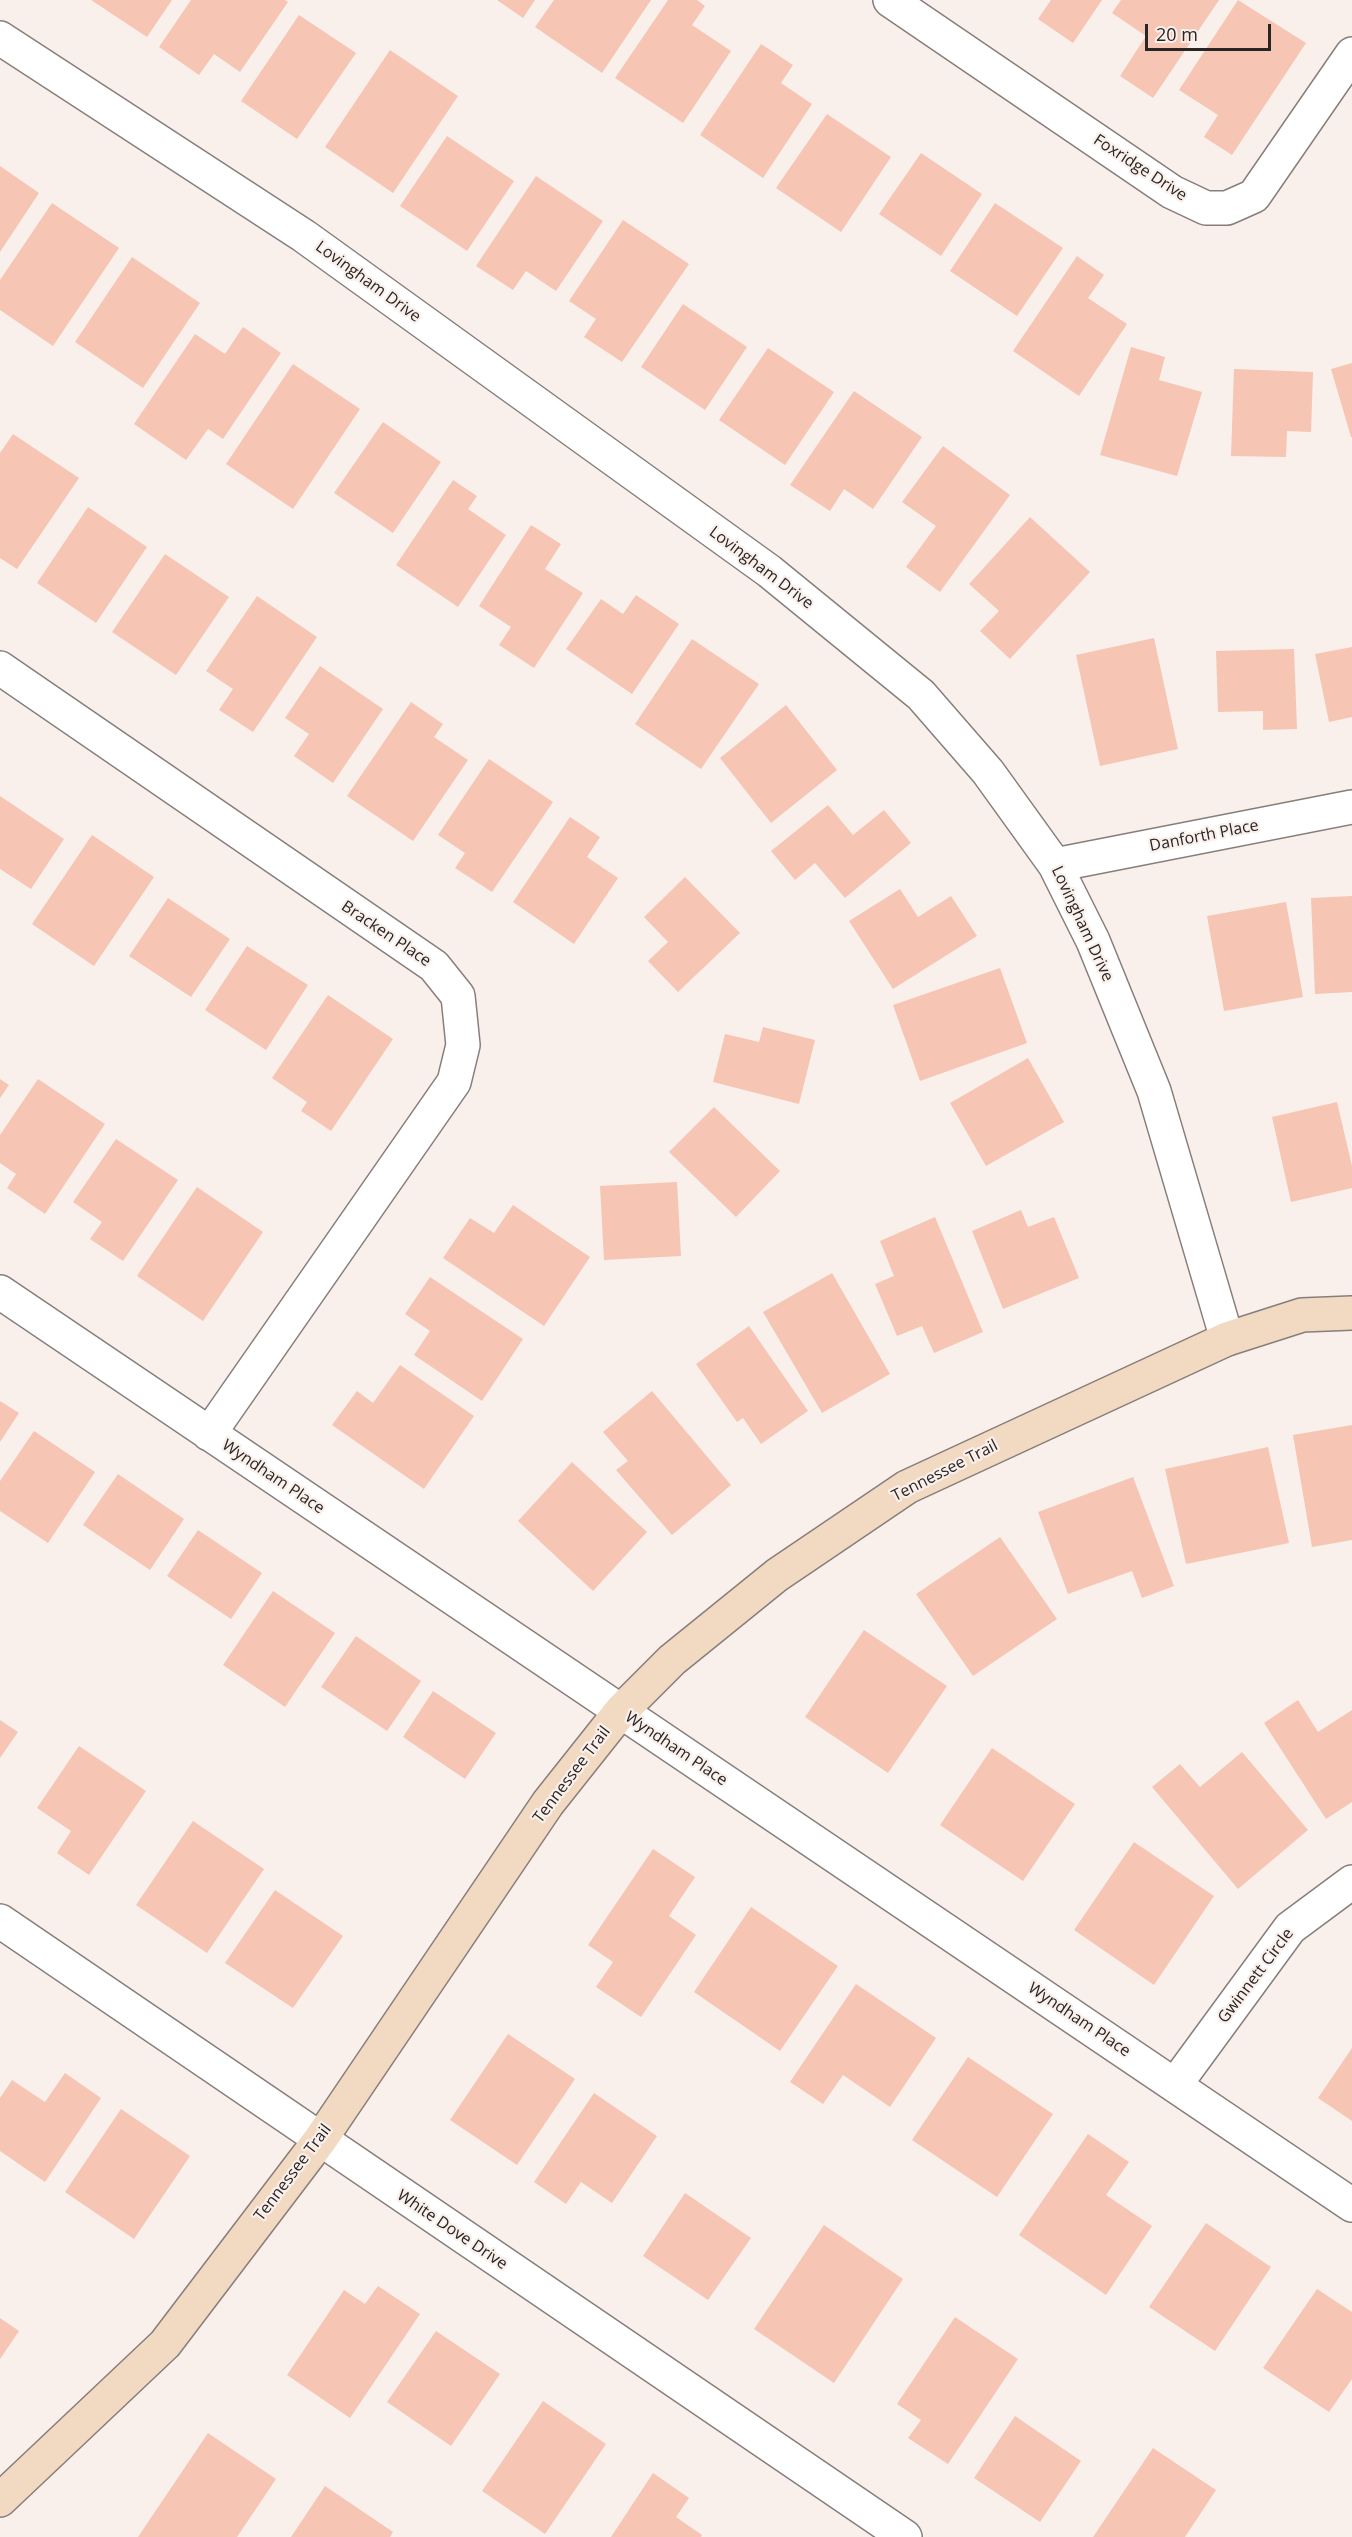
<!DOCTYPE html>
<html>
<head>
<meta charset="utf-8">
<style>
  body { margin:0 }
  #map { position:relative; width:1352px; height:2537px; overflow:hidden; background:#f9f0ec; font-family:"Open Sans",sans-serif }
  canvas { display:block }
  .scale { position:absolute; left:1145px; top:24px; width:126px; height:27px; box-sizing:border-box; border:3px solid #292524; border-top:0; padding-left:8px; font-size:18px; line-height:21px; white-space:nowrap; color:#292524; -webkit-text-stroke:4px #f9f0ec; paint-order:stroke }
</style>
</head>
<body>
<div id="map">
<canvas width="1352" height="2537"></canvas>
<div class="scale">20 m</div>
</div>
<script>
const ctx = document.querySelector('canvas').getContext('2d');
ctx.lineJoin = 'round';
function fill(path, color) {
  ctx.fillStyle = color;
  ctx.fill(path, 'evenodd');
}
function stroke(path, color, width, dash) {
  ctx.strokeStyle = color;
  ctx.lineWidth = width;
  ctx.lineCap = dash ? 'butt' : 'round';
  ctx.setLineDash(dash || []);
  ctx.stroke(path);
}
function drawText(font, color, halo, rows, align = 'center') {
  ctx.font = font + ' "Open Sans",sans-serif';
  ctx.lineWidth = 4.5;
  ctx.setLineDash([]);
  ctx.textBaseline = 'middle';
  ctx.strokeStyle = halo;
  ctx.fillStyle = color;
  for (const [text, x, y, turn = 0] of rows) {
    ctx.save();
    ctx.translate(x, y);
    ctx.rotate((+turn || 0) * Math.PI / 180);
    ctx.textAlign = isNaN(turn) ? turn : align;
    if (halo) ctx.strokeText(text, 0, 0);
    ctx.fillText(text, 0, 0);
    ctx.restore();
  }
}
fill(new Path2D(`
  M91,0H172L147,37Z
  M191,0H285L288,2L240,72L214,54L199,75L159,47Z
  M497,0H535L523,18Z
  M554,0H651L602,73L535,27Z
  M668,0H697L705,6L692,25L731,51L683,123L615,78Z
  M1051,0H1102L1073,43L1038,19Z
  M1121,0H1219L1153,98L1120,76L1146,36L1112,13Z
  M1238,0L1306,43L1232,155L1204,137L1218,115L1179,90Z
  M299,15L356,53L297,139L241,101Z
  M761,44L793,65L781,83L812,104L763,178L700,135Z
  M390,50L458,96L393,193L325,147Z
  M827,114L891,157L841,232L776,188Z
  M447,136L514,181L467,251L400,206Z
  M921,153L982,194L941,256L879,214Z
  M0,166L39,193L0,252Z
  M536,176L603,221L556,291L526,271L513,290L476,266Z
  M52,203L119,248L53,346L0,310V280Z
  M995,203L1063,248L1017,316L950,271Z
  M623,220L689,264L622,362L584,337L596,319L569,301Z
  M1077,256L1104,275L1088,298L1127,324L1079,396L1013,351Z
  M132,257L200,303L143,388L75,342Z
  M683,304L747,347L705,410L641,367Z
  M243,327L281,353L223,439L208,429L186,460L134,424L195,334L225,354Z
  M1131,347L1165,357L1159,380L1202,392L1177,476L1100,455Z
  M768,348L834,392L785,465L719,420Z
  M1352,363V437H1351L1331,369Z
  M293,364L360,409L293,509L226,464Z
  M1234,369L1313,372L1311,432L1287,431L1286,457L1231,456Z
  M854,391L922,437L873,509L844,489L830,511L790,485Z
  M383,422L441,462L393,533L334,493Z
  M13,434L79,478L17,569L0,558V453Z
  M943,446L1010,495L940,592L906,567L936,526L902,502Z
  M453,480L477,496L468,509L506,535L458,607L396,565Z
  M88,507L147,547L96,623L37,583Z
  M1030,517L1090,572L1010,659L980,631L999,611L969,584Z
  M531,525L561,544L545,569L583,593L534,668L499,645L511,627L479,606Z
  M165,554L229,597L176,675L112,632Z
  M636,595L679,624L632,694L566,649L601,599L623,614Z
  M257,596L317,637L253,732L219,710L233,689L206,671Z
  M1154,638L1178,749L1100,766L1076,655Z
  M692,639L759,684L701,769L635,724Z
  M1352,647V717L1329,722L1315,654Z
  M1294,649L1297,729L1263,730V711L1218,712L1216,651Z
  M320,666L383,709L333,783L294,756L309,734L285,718Z
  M411,702L443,724L434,737L468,760L413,841L347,796Z
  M786,705L837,770L771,823L720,758Z
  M489,759L553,802L492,892L455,868L465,853L438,835Z
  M0,796L64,839L31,889L0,869Z
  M828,805L853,835L884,810L911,843L845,898L815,863L795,880L771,851Z
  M570,817L600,837L587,857L618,878L574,944L513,902Z
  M92,835L154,877L94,966L32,924Z
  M685,877L740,933L678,992L648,961L668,942L644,917Z
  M900,889L918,917L951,896L977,936L893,989L849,921Z
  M1352,896V992L1315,994L1311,898Z
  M168,898L230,939L191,997L129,956Z
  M1286,902L1303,997L1224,1011L1207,916Z
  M247,946L308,985L266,1050L205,1010Z
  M1000,968L1027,1043L920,1081L893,1005Z
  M328,995L393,1039L331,1131L301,1111L307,1102L272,1078Z
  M763,1027L815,1040L799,1104L713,1082L725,1034L759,1042Z
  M1028,1058L1064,1122L986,1166L950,1103Z
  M0,1079L9,1085L0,1098Z
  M38,1079L105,1124L45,1214L7,1188L16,1174L0,1163V1135Z
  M1337,1102L1352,1166V1188L1291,1202L1272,1117Z
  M714,1107L780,1171L736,1217L669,1152Z
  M116,1139L178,1180L123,1261L90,1239L102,1222L73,1202Z
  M677,1182L681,1256L604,1260L600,1186Z
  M197,1187L263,1232L203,1321L137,1276Z
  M513,1205L590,1257L544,1326L443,1258L470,1218L494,1233Z
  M1021,1210L1028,1227L1054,1217L1079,1278L1003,1309L972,1231Z
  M935,1217L983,1332L934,1353L922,1326L897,1336L875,1284L894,1276L880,1241Z
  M832,1273L890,1374L822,1413L763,1312Z
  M430,1277L523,1339L482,1401L414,1355L430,1331L405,1314Z
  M749,1326L808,1411L761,1444L743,1418L737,1422L696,1364Z
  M400,1365L474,1416L424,1489L332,1425L357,1391L373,1403Z
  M652,1391L731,1485L672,1535L616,1470L628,1461L603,1432Z
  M0,1401L19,1413L0,1442Z
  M1352,1425V1540L1312,1547L1293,1435Z
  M34,1431L95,1472L48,1543L0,1511V1481Z
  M1268,1447L1289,1543L1186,1564L1165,1469Z
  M572,1462L647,1532L593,1591L518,1521Z
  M118,1474L184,1519L150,1570L83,1525Z
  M1133,1477L1174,1586L1142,1598L1132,1571L1068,1594L1038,1512Z
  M198,1530L262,1573L231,1619L167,1576Z
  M1000,1537L1057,1619L973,1676L916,1594Z
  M273,1591L335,1633L285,1707L223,1665Z
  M864,1630L947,1686L888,1773L805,1717Z
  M356,1636L421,1681L387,1731L321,1687Z
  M433,1691L496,1733L465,1779L403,1737Z
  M1298,1700L1318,1732L1352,1710V1802L1326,1819L1264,1723Z
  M0,1720L18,1732L0,1758Z
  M79,1746L146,1791L89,1875L57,1853L71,1831L37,1808Z
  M992,1748L1075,1804L1023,1881L940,1825Z
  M1242,1752L1308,1830L1238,1889L1152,1787L1180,1764L1200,1787Z
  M193,1821L264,1869L207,1953L136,1905Z
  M1134,1842L1214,1896L1154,1985L1074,1930Z
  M653,1849L695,1877L669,1916L696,1935L641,2017L596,1987L613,1962L588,1945Z
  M275,1890L343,1936L293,2008L225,1963Z
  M751,1907L838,1966L780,2051L694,1992Z
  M856,1984L936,2038L890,2107L843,2075L823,2104L790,2082Z
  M508,2034L575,2079L517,2165L450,2120Z
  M1352,2048V2121L1318,2098Z
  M968,2057L1053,2114L997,2197L912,2140Z
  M65,2073L101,2098L45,2182L0,2151V2098L12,2080L45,2102Z
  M594,2093L657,2136L612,2203L581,2182L566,2204L534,2182Z
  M121,2109L190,2156L134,2239L65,2192Z
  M1088,2134L1129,2162L1106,2195L1152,2226L1106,2295L1019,2235Z
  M685,2193L751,2238L708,2300L643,2256Z
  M1206,2223L1271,2267L1215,2351L1149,2307Z
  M824,2225L903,2279L834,2383L754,2329Z
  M378,2286L420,2314L350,2418L287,2375L344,2290L365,2304Z
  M1317,2289L1352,2312V2379L1329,2412L1263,2368Z
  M955,2317L1018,2359L948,2464L908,2438L921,2420L897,2404Z
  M0,2318L19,2331L0,2359Z
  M436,2331L500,2374L451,2446L387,2402Z
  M543,2401L606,2444L545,2534L482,2491Z
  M1015,2416L1081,2461L1040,2522L974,2478Z
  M208,2433L276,2479L237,2537H138Z
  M1153,2448L1216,2490L1185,2537H1093Z
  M653,2473L689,2498L676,2517L702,2535L701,2537H611Z
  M325,2486L393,2532L390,2537H291Z`), '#f6c5b3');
const street = new Path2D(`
  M890,0L1172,192L1206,208H1227L1254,196L1352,54
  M0,38L304,236L769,571L921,695L988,772L1055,865L1093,941L1154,1091L1227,1339
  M0,668L434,966L458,996L463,1045L454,1082L209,1434
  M1055,865L1352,807
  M0,1292L1352,2205
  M0,1921L905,2537
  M1175,2085L1290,1928L1352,1882`);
const secondary = new Path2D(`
  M0,2500L165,2344L320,2140L548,1803L621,1711L672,1660L777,1575L907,1487L1227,1339L1302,1315L1352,1313`);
stroke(street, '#877e7b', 36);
stroke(secondary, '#877e7b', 36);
stroke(street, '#fff', 33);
stroke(secondary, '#f2d9c1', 33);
drawText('16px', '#292524', '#f9f0ec', [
  ["Foxridge Drive",1140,168,33],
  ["Lovingham Drive",368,282,36],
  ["Lovingham Drive",761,568,37],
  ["Danforth Place",1204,836,-11],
  ["Lovingham Drive",1082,924,65],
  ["Bracken Place",386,934,34],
  ["Tennessee Trail",945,1471,-27],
  ["Wyndham Place",273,1477,34],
  ["Wyndham Place",676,1749,34],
  ["Tennessee Trail",572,1775,-53],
  ["Gwinnett Circle",1256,1976,-53],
  ["Wyndham Place",1079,2020,34],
  ["Tennessee Trail",293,2173,-53],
  ["White Dove Drive",452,2230,34]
]);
</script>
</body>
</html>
